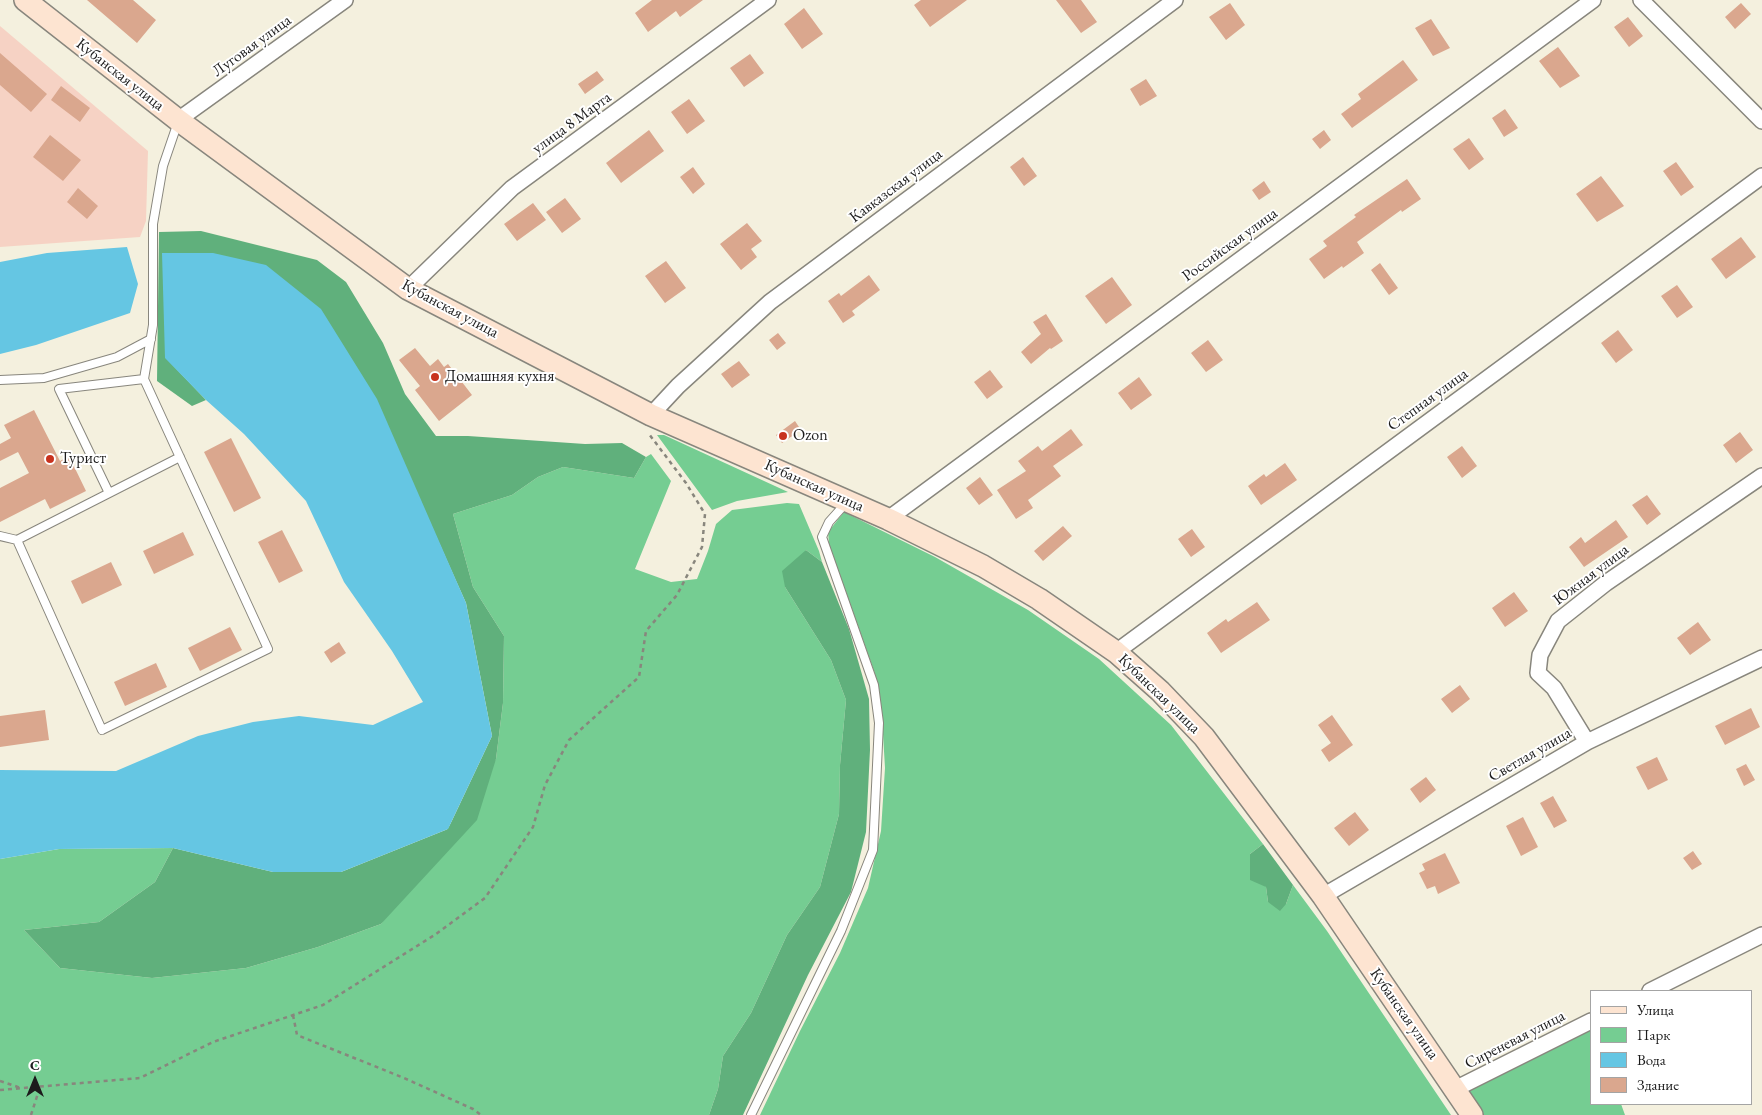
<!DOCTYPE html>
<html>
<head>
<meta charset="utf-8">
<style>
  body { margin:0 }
  #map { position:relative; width:1762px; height:1115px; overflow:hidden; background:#f4f0de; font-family:"EB Garamond",serif }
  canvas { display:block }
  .legend { position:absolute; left:1590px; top:990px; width:162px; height:115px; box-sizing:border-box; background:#fff; border:1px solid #a4a4a4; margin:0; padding:6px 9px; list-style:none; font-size:15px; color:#1c1c1c }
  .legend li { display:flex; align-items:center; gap:10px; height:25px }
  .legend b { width:25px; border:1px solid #a4a4a4 }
  .north { position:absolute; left:10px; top:1055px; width:50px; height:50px; -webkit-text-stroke:4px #fff; paint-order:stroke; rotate:0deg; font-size:14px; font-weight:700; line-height:20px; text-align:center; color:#1c1c1c }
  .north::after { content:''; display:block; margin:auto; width:18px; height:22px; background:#1c1c1c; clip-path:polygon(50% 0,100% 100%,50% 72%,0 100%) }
</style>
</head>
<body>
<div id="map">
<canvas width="1762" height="1115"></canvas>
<ul class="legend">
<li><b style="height:6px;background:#fde4d1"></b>Улица</li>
<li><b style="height:14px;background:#75cd92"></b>Парк</li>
<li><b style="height:14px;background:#65c6e3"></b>Вода</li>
<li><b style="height:14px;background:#daa78e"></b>Здание</li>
</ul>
<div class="north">С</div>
</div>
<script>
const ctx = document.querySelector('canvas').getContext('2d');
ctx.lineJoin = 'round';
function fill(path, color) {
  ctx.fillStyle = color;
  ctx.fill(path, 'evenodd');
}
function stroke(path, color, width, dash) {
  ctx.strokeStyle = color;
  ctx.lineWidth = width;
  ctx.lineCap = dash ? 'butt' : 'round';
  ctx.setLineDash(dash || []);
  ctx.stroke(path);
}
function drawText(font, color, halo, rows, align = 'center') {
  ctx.font = font + ' "EB Garamond",serif';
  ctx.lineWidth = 4;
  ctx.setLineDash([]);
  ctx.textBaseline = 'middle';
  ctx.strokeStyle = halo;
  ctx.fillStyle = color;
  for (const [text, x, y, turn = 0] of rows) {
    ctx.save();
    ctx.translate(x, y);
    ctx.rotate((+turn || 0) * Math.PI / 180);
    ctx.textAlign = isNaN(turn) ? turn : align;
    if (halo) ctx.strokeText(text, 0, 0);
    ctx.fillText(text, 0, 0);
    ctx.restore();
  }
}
fill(new Path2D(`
  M0,26L148,151L146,221L140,237L0,247Z`), '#f6d2c4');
fill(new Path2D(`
  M657,435H664L788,492L737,501L712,510Z
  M651,454L671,481L635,569L671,582L697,579L708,551L716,524L732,510L787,503L799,504L819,551L822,562L806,550L785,587L831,660L846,700L840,765L839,814L820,887L787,935L751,1013L723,1056L718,1089L709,1115H0V859L59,849L173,848L155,882L99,922L24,930L60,968L152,978L246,968L318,947L381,924L496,759L503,703L504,636L473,587L453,514L512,495L538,477L563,467L634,478L646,457Z
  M844,512L935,557L1028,610L1099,659L1171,725L1263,844L1250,854L1266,887L1268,902L1286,904L1293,885L1327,931L1451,1115H760L800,1031L840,953L868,888L881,831L885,768L882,717L875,674L829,544L828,532Z
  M1590,1029L1591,1104H1621L1625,1115H1482L1465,1091L1543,1054Z`), '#75cd92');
fill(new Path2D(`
  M201,231L317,260L346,282L383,343L405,394L436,436H468L585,444L622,443L646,457L634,478L563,467L538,477L512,495L453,514L473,587L504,636L503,703L496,759L477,820L381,924L318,947L246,968L152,978L60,968L24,930L99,922L155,882L173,848L273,872H341L448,829L492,736L466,603L423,507L165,357L206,400L192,406L157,381L159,232Z
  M806,550L822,562L849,629L869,699L870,750L866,832L851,892L808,975L743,1115H709L718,1089L723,1056L751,1013L787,935L820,887L839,814L840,765L846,700L831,660L785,587L782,571Z
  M1263,844L1293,885L1286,904L1280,911L1268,902L1266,887L1250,880V854Z`), '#60b07c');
fill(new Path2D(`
  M127,247L138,284L130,313L36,345L0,354V262L47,253Z
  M162,253H213L266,265L321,309L377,399L466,603L492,736L448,829L341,872H273L173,848L59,849L0,859V770L116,771L198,736L253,722L299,716L373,725L423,702L392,651L344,582L306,501L244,434L206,400L165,358Z`), '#65c6e3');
fill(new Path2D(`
  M87,0H133L156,20L137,43Z
  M652,0H703L680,17L676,11L648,32L635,13Z
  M921,0H967L930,27L914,5Z
  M1056,0H1081L1097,22L1081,33Z
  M1230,3L1245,25L1226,40L1209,17Z
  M1741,3L1751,14L1735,29L1725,17Z
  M804,8L823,34L802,49L784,24Z
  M1628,17L1643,36L1629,47L1614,27Z
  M1431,19L1450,48L1433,56L1415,28Z
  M1558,47L1580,76L1560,88L1539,61Z
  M0,53L47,94L31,112L0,85Z
  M750,54L764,73L744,87L730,68Z
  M1403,60L1418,80L1352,128L1341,114L1361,99L1358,94Z
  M597,71L604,80L585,94L578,84Z
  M1146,79L1157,96L1140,106L1130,89Z
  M61,86L90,108L80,122L51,100Z
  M689,99L705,121L687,134L671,112Z
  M1505,109L1518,128L1504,137L1492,118Z
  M649,130L664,151L621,183L606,163Z
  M1324,130L1331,140L1320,149L1312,139Z
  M50,135L81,160L63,181L33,157Z
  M1469,138L1484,159L1469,170L1453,149Z
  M1023,157L1037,176L1024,186L1010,167Z
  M1676,162L1694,187L1681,196L1663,171Z
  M693,167L705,184L693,194L680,177Z
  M1601,176L1624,206L1597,222L1576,194Z
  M1407,179L1421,199L1402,212L1401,210L1357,242L1364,253L1343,268L1342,266L1324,279L1309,259L1327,246L1323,241L1356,217L1354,215Z
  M1264,181L1271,192L1259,200L1252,190Z
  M78,188L98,206L87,219L67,202Z
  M565,198L581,219L562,233L546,212Z
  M533,203L546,220L517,241L504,224Z
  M747,223L762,241L751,249L757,257L741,270L720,244Z
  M1741,237L1756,257L1726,279L1711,259Z
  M666,261L686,288L665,303L645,276Z
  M1380,263L1398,288L1389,295L1371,270Z
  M869,275L880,290L852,311L855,315L843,323L828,301L839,293L841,296Z
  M1112,277L1132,305L1106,324L1085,296Z
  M1677,285L1693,307L1677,318L1661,296Z
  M1046,314L1063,341L1051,349L1050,348L1031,364L1021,352L1041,334L1033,322Z
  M1618,330L1633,350L1616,363L1601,343Z
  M778,333L786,343L777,350L769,340Z
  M1208,340L1223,360L1206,372L1191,353Z
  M415,348L430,366L438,359L444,367L448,364L472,395L439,421L415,390L420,386L399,360Z
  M739,361L750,375L732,388L721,374Z
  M990,370L1003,387L987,399L974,382Z
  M1139,377L1152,395L1131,410L1118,393Z
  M34,410L60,461L69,456L86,491L50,509L45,499L0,522V488L29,473L18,452L0,461V444L11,438L4,425Z
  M795,421L801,430L782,443L776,435Z
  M1071,429L1083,445L1053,466L1061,476L1028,500L1033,508L1016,519L997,490L1026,471L1018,461L1038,446L1042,451Z
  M1740,432L1753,450L1736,463L1723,445Z
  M231,438L261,498L234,512L204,452Z
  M1462,446L1477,466L1462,478L1447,457Z
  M1285,463L1297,480L1261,505L1248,486L1264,474L1266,477Z
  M980,477L993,495L979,505L966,488Z
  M1647,495L1661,514L1647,525L1632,505Z
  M1616,520L1628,537L1584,567L1569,547L1581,537L1585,543Z
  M1063,526L1072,536L1043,561L1034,551Z
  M1192,529L1205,547L1191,557L1178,539Z
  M282,530L303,571L279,583L258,542Z
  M183,532L194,555L154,574L143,551Z
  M111,562L122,585L82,604L71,581Z
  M1514,592L1528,611L1505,627L1492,608Z
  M1257,602L1270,620L1221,653L1207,633L1226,619L1228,622Z
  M1698,622L1711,640L1690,655L1677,638Z
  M230,627L242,650L200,671L188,648Z
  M339,642L346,653L331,663L324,652Z
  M156,663L167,687L125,706L114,682Z
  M1460,685L1470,699L1452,713L1441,699Z
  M1751,708L1760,727L1725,745L1715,726Z
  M45,710L49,740L0,747V716Z
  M1332,715L1353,745L1329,762L1321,750L1331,743L1318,725Z
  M1657,757L1668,780L1648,790L1636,767Z
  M1746,764L1755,780L1744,786L1736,769Z
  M1426,777L1436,790L1420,803L1410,789Z
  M1553,796L1567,821L1554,828L1540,803Z
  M1355,812L1369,830L1349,846L1334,828Z
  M1523,817L1538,847L1521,856L1506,826Z
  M1693,851L1702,864L1692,870L1683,858Z
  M1445,853L1460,883L1438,894L1435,886L1427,889L1419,873L1425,870L1422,864Z`), '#daa78e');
const lane = new Path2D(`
  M0,380L44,378L117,357L151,339
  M109,493L59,389L144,379
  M0,536L17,540L102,730L268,649L144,379L153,325V224L163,166L178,122
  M17,540L180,457
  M751,1115L841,931L873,850L879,723L874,685L822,537L829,522L846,503`);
const street = new Path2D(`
  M1641,0L1762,121
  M178,120L345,0
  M408,289L512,188L768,0
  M651,415L678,386L770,302L1175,0
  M888,519L1593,0
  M1116,652L1762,176
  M1587,742L1554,688L1538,673L1540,655L1558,621L1606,583L1762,476
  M1323,896L1587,742L1762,658
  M1650,991L1762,935
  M1455,1089L1591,1021`);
const secondary = new Path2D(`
  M25,0L178,120L408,289L651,415L888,519L983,566L1039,599L1116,652L1160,691L1204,737L1323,896L1472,1115`);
stroke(lane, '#88867d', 10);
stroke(street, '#88867d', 18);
stroke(secondary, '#88867d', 24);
stroke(new Path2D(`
  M293,1015L297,1035L404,1078L473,1109L481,1115
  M0,1081L21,1088
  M0,1090L140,1078L213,1042L323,1005L436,934L485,898L533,827L545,785L569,740L639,677L646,631L677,595L702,547L705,514L686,483L649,434
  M31,1115L40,1087`), '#88867d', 2.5, [4, 4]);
stroke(lane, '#fff', 8);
stroke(street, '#fff', 15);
stroke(secondary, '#fde4d1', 21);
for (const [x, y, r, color] of [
  [435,377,5,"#c8321e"],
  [783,436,5,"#c8321e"],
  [50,459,5,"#c8321e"]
]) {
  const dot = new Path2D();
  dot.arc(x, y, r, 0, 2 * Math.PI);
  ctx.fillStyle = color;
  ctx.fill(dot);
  stroke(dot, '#fff', 2);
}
drawText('16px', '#1c1c1c', '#fff', [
  ["Луговая улица",252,46,-36],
  ["Кубанская улица",120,75,38],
  ["улица 8 Марта",572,123,-36],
  ["Кавказская улица",896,186,-37],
  ["Российская улица",1230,245,-36],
  ["Кубанская улица",450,309,28],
  ["Степная улица",1428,400,-36],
  ["Кубанская улица",814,486,24],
  ["Южная улица",1591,575,-37],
  ["Кубанская улица",1159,694,44],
  ["Светлая улица",1530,755,-30],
  ["Кубанская улица",1404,1014,55],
  ["Сиреневая улица",1515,1040,-27]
]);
drawText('16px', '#1c1c1c', '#fff', [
  ["Домашняя кухня",445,377],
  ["Ozon",793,436],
  ["Турист",60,459]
], 'left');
</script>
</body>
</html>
